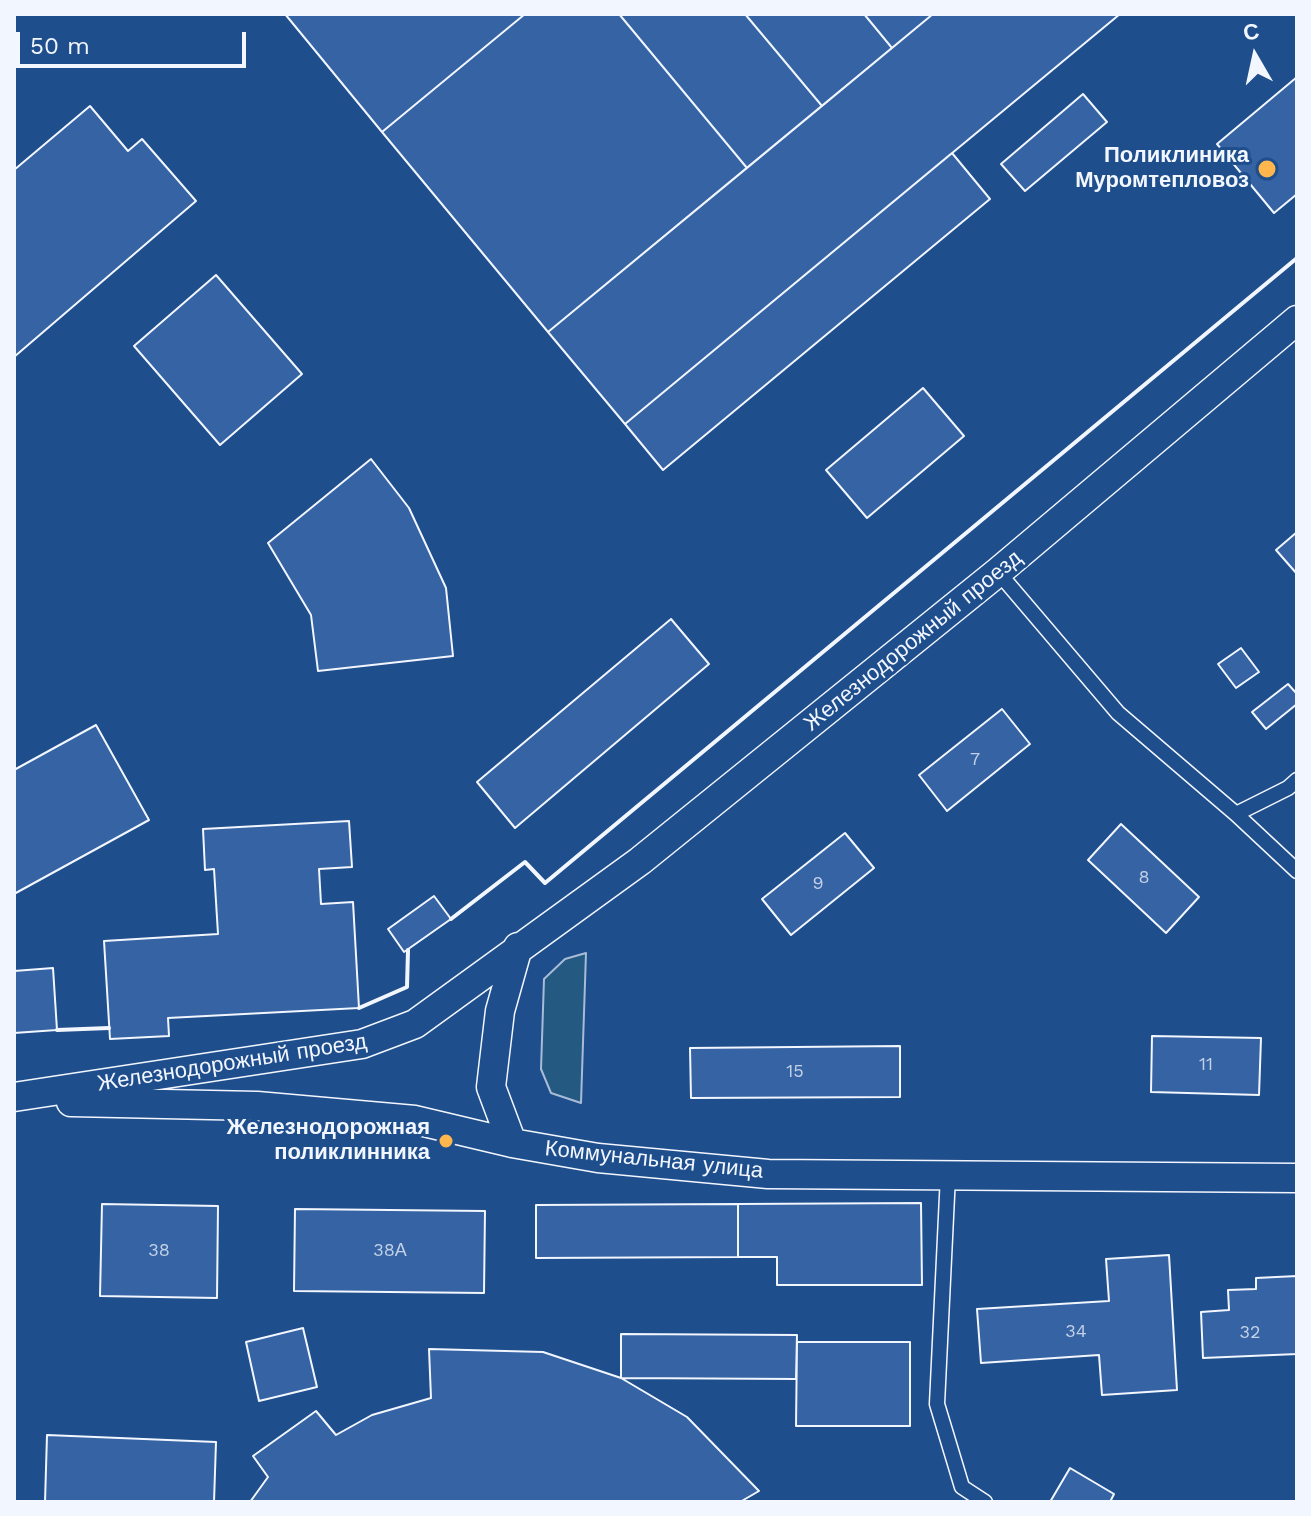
<!DOCTYPE html>
<html>
<head>
<meta charset="utf-8">
<style>
  body { margin:0 }
  #map { position:relative; width:1311px; height:1516px; overflow:hidden; background:#1f4e8c; font-family:"Work Sans",sans-serif }
  canvas { display:block }
  .frame { position:absolute; inset:0; border:16px solid #f2f6ff; pointer-events:none }
  .north { position:absolute; left:1215px; top:16px; width:80px; height:80px; -webkit-text-stroke:6px #1f4e8c; paint-order:stroke; rotate:351deg; font-size:22px; font-weight:700; line-height:32px; text-align:center; color:#f2f6ff }
  .north::after { content:''; display:block; margin:auto; width:28px; height:36px; background:#f2f6ff; clip-path:polygon(50% 0,100% 100%,50% 72%,0 100%) }
  .scale { position:absolute; left:16px; top:32px; width:230px; height:36px; box-sizing:border-box; border:4px solid #f2f6ff; border-top:0; padding-left:10px; font-size:24px; line-height:28px; white-space:nowrap; color:#f2f6ff; -webkit-text-stroke:6px #1f4e8c; paint-order:stroke }
</style>
</head>
<body>
<div id="map">
<canvas width="1311" height="1516"></canvas>
<div class="frame"></div>
<div class="north">С</div>
<div class="scale">50 m</div>
</div>
<script>
const ctx = document.querySelector('canvas').getContext('2d');
ctx.lineJoin = 'round';
function fill(path, color) {
  ctx.fillStyle = color;
  ctx.fill(path, 'evenodd');
}
function stroke(path, color, width, dash) {
  ctx.strokeStyle = color;
  ctx.lineWidth = width;
  ctx.lineCap = dash ? 'butt' : 'round';
  ctx.setLineDash(dash || []);
  ctx.stroke(path);
}
function drawText(font, color, halo, rows, align = 'center') {
  ctx.font = font + ' "Work Sans",sans-serif';
  ctx.lineWidth = 6;
  ctx.setLineDash([]);
  ctx.textBaseline = 'middle';
  ctx.strokeStyle = halo;
  ctx.fillStyle = color;
  for (const [text, x, y, turn = 0] of rows) {
    ctx.save();
    ctx.translate(x, y);
    ctx.rotate((+turn || 0) * Math.PI / 180);
    ctx.textAlign = isNaN(turn) ? turn : align;
    if (halo) ctx.strokeText(text, 0, 0);
    ctx.fillText(text, 0, 0);
    ctx.restore();
  }
}
const green = new Path2D(`
  M586,953L581,1103L551,1093L541,1069L544,979L565,959Z`);
fill(green, '#245a82');
stroke(green, '#a8bbd7', 2);
const building = new Path2D(`
  M285,14H525L382,132Z
  M525,14H619L747,168L548,332L382,132Z
  M619,14H745L822,106L747,168Z
  M745,14H864L892,48L822,106Z
  M864,14H933L892,48Z
  M933,14H1120L625,424L548,332Z
  M1297,77V194L1274,213L1217,144Z
  M1083,94L1107,122L1025,191L1001,164Z
  M90,106L128,151L142,139L196,201L14,357V170Z
  M952,153L990,199L663,470L625,424Z
  M216,275L302,374L220,445L134,346Z
  M923,388L964,436L867,518L826,470Z
  M371,459L409,508L446,588L453,656L318,671L311,615L268,543Z
  M1297,532V574L1276,550Z
  M671,619L709,664L515,828L477,782Z
  M1241,648L1259,672L1236,688L1218,664Z
  M1288,684L1297,694V704L1266,729L1252,712Z
  M1002,709L1030,744L947,811L919,775Z
  M96,725L149,820L14,894V770Z
  M349,821L352,867L319,869L321,904L353,902L359,1008L168,1018L169,1036L110,1039L104,941L218,934L214,869L205,870L203,829Z
  M1121,824L1199,897L1166,933L1088,860Z
  M845,833L874,868L791,935L762,899Z
  M434,896L451,919L404,952L388,929Z
  M53,968L57,1030L14,1033V971Z
  M1152,1036L1261,1038L1259,1095L1151,1092Z
  M900,1046V1097L691,1098L690,1048Z
  M921,1203L922,1285H777V1257H738V1204Z
  M102,1204L218,1206L217,1298L100,1296Z
  M738,1204V1257L536,1258V1205Z
  M295,1209L485,1211L484,1293L294,1291Z
  M1169,1255L1177,1390L1102,1395L1099,1355L981,1363L977,1309L1109,1301L1106,1259Z
  M1297,1276V1354L1203,1358L1201,1312L1229,1310L1228,1290L1256,1289V1278Z
  M303,1328L317,1387L259,1401L246,1342Z
  M621,1334L797,1335L796,1379L621,1378Z
  M797,1342H910V1426H796Z
  M429,1349L543,1352L621,1378L687,1417L759,1491L740,1502H250L268,1477L253,1456L316,1411L336,1435L372,1415L431,1398Z
  M47,1435L216,1442L214,1502H45Z
  M1070,1468L1114,1494L1110,1502H1050Z`);
fill(building, '#3563a3');
stroke(building, '#f2f6ff', 2);
const service = new Path2D(`
  M998,572L1118,713L1236,814L1297,871
  M1236,814L1288,788L1297,780
  M948,1175L937,1404L962,1487L985,1502`);
const minor = new Path2D(`
  M14,1097L362,1044L415,1024L640,861L998,572L1297,320
  M71,1102L257,1106L415,1120L512,1143L598,1158L768,1174L1297,1178
  M512,1143L491,1087L500,1011L518,947`);
stroke(service, '#f2f6ff', 17);
stroke(minor, '#f2f6ff', 31);
stroke(service, '#1f4e8c', 14);
stroke(minor, '#1f4e8c', 28);
stroke(new Path2D(`
  M451,919L525,862L545,883L1297,258
  M359,1008L407,987L408,950
  M57,1030L109,1028`), '#f2f6ff', 4);
for (const [x, y, r, color] of [
  [1267,169,10,"#ffb74d"],
  [446,1141,8,"#ffb74d"]
]) {
  const dot = new Path2D();
  dot.arc(x, y, r, 0, 2 * Math.PI);
  ctx.fillStyle = color;
  ctx.fill(dot);
  stroke(dot, '#1f4e8c', 3);
}
drawText('18px', '#c3d1e8', null, [
  ["7",975,760],
  ["8",1144,878],
  ["9",818,884],
  ["11",1206,1065],
  ["15",795,1072],
  ["38",159,1251],
  ["38А",390,1251],
  ["34",1076,1332],
  ["32",1250,1333]
]);
drawText('bold 22px', '#f2f6ff', '#1f4e8c', [
  ["Поликлиника",1249,156],
  ["Муромтепловоз",1249,181],
  ["Железнодорожная",430,1128],
  ["поликлинника",430,1153]
], 'right');
drawText('22px', '#f2f6ff', '#1f4e8c', [
  ["Железнодорожный проезд",913,641,-39],
  ["Железнодорожный проезд",232,1063,-9],
  ["Коммунальная улица",654,1160,6]
]);
</script>
</body>
</html>
